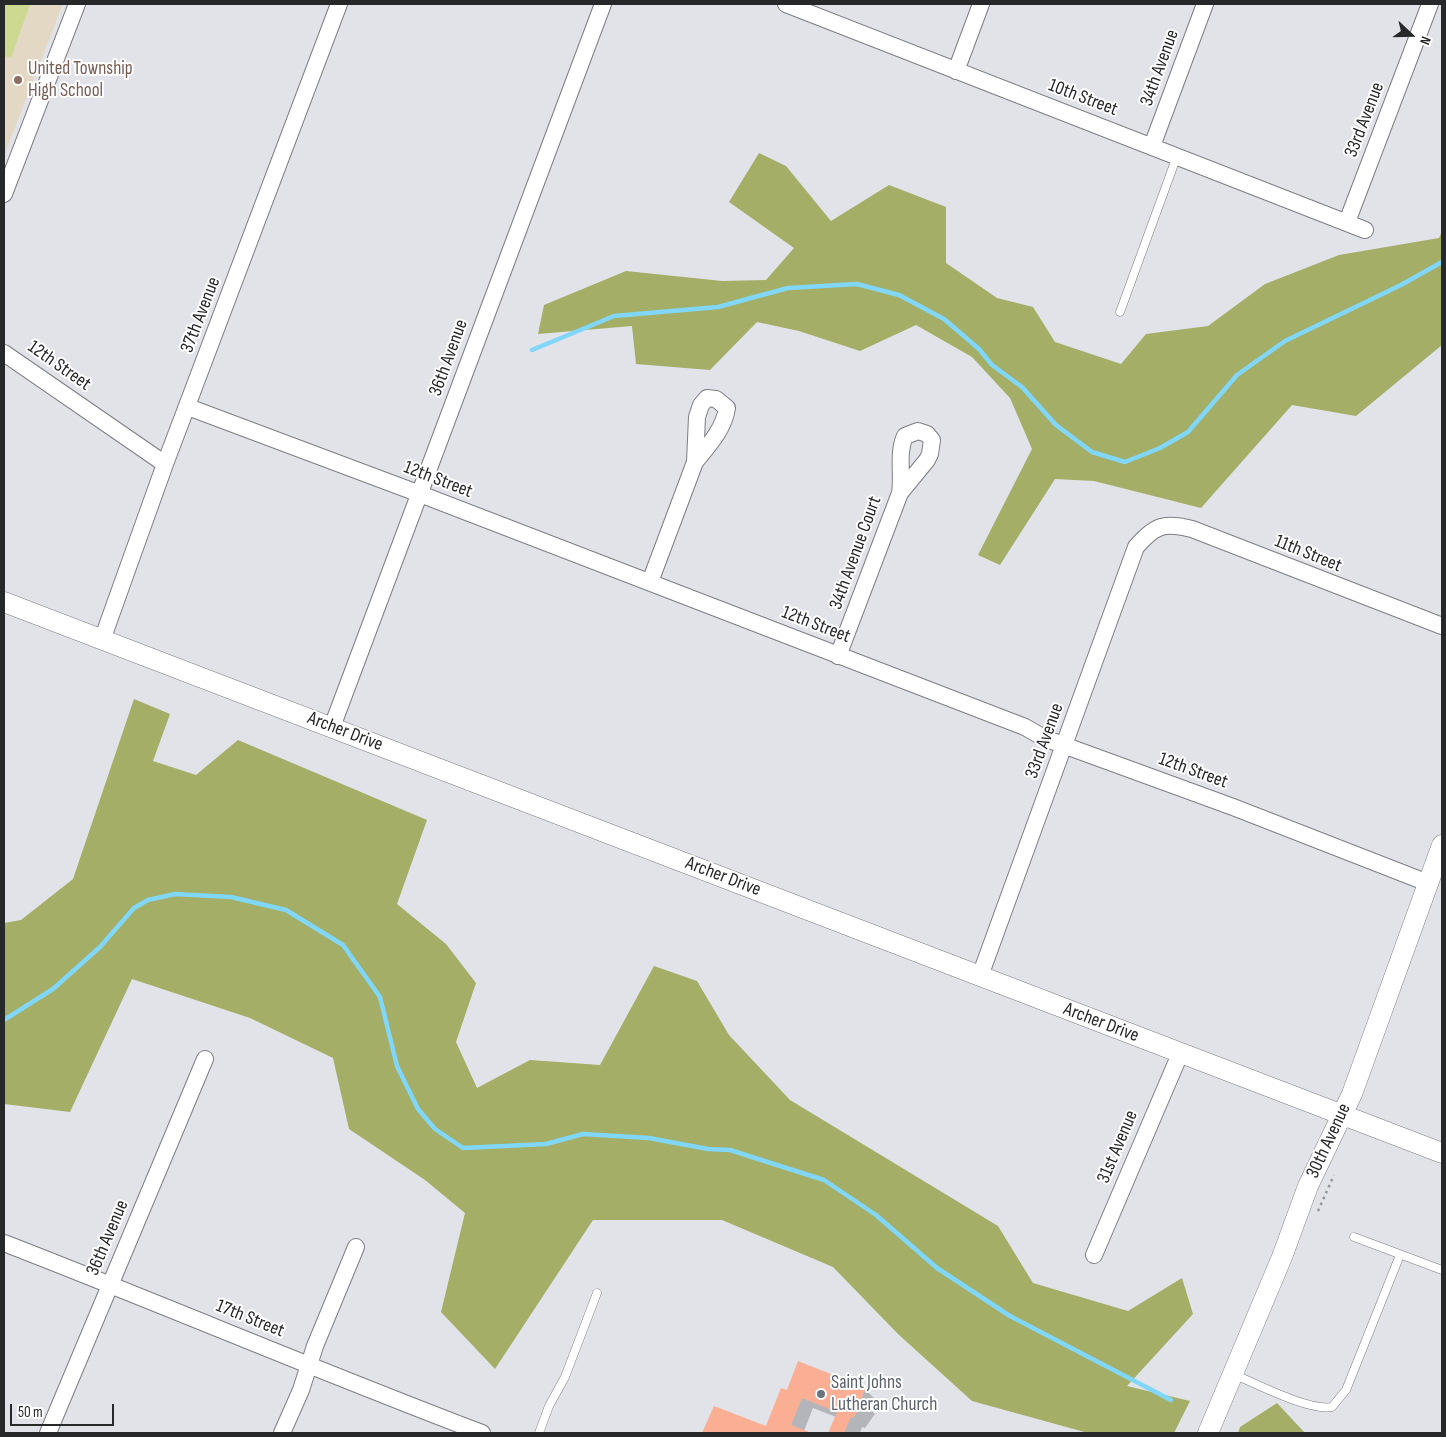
<!DOCTYPE html>
<html>
<head>
<meta charset="utf-8">
<style>
	body { margin:0 }
	#map { position:relative; width:1446px; height:1437px; overflow:hidden; background:#e1e3e9; font-family:"Sofia Sans Condensed",sans-serif }
	canvas { display:block }
	.frame { position:absolute; inset:0; border:5px solid #27282a; pointer-events:none }
	.north { position:absolute; left:1386px; top:10px; width:50px; height:50px; -webkit-text-stroke:4px #fff; paint-order:stroke; rotate:111deg; font-size:14px; font-weight:700; line-height:20px; text-align:center; color:#27282a }
	.north::after { content:''; display:block; margin:auto; width:18px; height:22px; background:#27282a; clip-path:polygon(50% 0,100% 100%,50% 72%,0 100%) }
	.scale { position:absolute; left:10px; top:1404px; width:104px; height:22px; box-sizing:border-box; border:2px solid #27282a; border-top:0; padding-left:6px; font-size:15px; line-height:18px; white-space:nowrap; color:#27282a; -webkit-text-stroke:4px #fff; paint-order:stroke }
</style>
</head>
<body>
<div id="map">
<canvas width="1446" height="1437"></canvas>
<div class="frame"></div>
<div class="north">N</div>
<div class="scale">50 m</div>
</div>
<script>
const c = document.querySelector('canvas').getContext('2d');
c.lineJoin = 'round';
function fill(path, color) { c.fillStyle = color; c.fill(path, 'evenodd'); }
function stroke(path, color, width, dash) { c.strokeStyle = color; c.lineWidth = width; c.lineCap = dash ? 'butt' : 'round'; c.setLineDash(dash || []); c.stroke(path); }
function label(font, color, halo, rows, align = 'center') {
  c.font = font + ' "Sofia Sans Condensed",sans-serif'; c.lineWidth = 4; c.setLineDash([]); c.textBaseline = 'middle'; c.strokeStyle = halo; c.fillStyle = color; for (const [text, x, y, turn = 0] of rows) {
    c.save(); c.translate(x, y); c.rotate((+turn || 0) * Math.PI / 180); c.textAlign = isNaN(turn) ? turn : align; if (halo) c.strokeText(text, 0, 0); c.fillText(text, 0, 0); c.restore();
  }
}
fill(new Path2D(`
	M4,4H63L4,156Z`), '#e3d8c4');
fill(new Path2D(`
	M4,4H30L11,58L4,56Z`), '#cdd890');
fill(new Path2D(`
	M759,153L786,166L831,221L889,185L946,207V263L997,298L1033,307L1055,342L1121,364L1146,334L1208,326L1265,284L1339,255L1439,238L1442,231V345L1356,416L1292,405L1201,508L1094,481L1055,479L1000,565L978,555L1032,449L1010,398L972,357L916,325L860,351L799,331L757,322L710,370L636,364L632,326L538,334L544,305L626,271L722,281L766,280L794,248L729,202Z
	M134,699L170,714L153,761L196,775L238,740L427,820L397,904L446,944L476,983L456,1042L477,1088L530,1060L600,1065L654,966L697,981L729,1035L790,1100L998,1226L1033,1283L1128,1311L1182,1278L1193,1314L1127,1386L1190,1401L1174,1433H1088L972,1401L898,1334L833,1267L722,1220H593L495,1369L441,1312L465,1213L425,1180L349,1129L333,1058L250,1018L132,979L70,1112L4,1104V923L21,920L73,879Z
	M1277,1403L1305,1433H1238L1240,1427Z`), '#a4ae66');
fill(new Path2D(`
	M865,1389L876,1400L872,1411L875,1414L865,1428L862,1427L860,1433H829L836,1417L813,1408L804,1431L809,1433H704L715,1407L766,1428L787,1392Z`), '#0003');
stroke(new Path2D(`
	M532,350L614,316L718,307L788,288L857,284L899,295L944,319L979,349L992,365L1022,387L1056,425L1092,452L1125,462L1160,448L1188,432L1237,375L1285,341L1401,285L1442,262
	M4,1020L53,989L100,947L134,908L148,900L175,894L231,897L286,910L343,945L380,997L397,1066L418,1109L435,1129L463,1148L546,1144L583,1134L649,1138L708,1149L730,1150L824,1180L876,1215L937,1268L1010,1316L1171,1400`), '#80d7f9', 4.5);
fill(new Path2D(`
	M798,1361L866,1388L861,1400L864,1402L863,1404L853,1418L851,1417L844,1433H828L837,1412L802,1398L791,1425L812,1433H702L714,1406L766,1426L781,1388L787,1390Z`), '#faaf94');
const service = new Path2D(`
	M1120,312L1177,156
	M1354,1237L1442,1270
	M1233,1374C1257,1384 1308,1411 1332,1407L1346,1390L1400,1255
	M539,1433L549,1406L565,1377L597,1293`);
const minor = new Path2D(`
	M786,4L1365,230
	M956,71L981,4
	M1152,146L1205,4
	M4,194L77,4
	M1347,222L1430,4
	M4,353L165,464
	M188,407L420,494L1025,727L1044,738L1233,807L1428,883
	M650,582L695,462L697,417L701,405L707,398L716,399L727,408C724,429 708,446 695,462
	M102,640L165,464L339,4
	M838,656L900,493C903,475 897,453 905,436L918,431L927,434L932,440L930,454L927,460L900,493
	M332,727L603,4
	M980,976L1136,547C1155,525 1164,522 1192,529L1442,626
	M4,1243C164,1305 321,1372 482,1433
	M1094,1255L1180,1054
	M48,1433L205,1059
	M282,1433L301,1390L315,1346L356,1247`);
const tertiary = new Path2D(`
	M4,602L1442,1153
	M1208,1433L1282,1257L1308,1186L1352,1094L1442,845`);
stroke(service, '#7d7e84', 9);
stroke(minor, '#7d7e84', 18);
stroke(tertiary, '#7d7e84', 21);
stroke(new Path2D(`
	M1318,1211L1334,1175`), '#939499', 2.5, [2.5, 4]);
stroke(service, '#fff', 8);
stroke(minor, '#fff', 16);
stroke(tertiary, '#fff', 20);
for (const [x, y, r, color] of [
	[18,80,5,"#8d6e63"],
	[821,1394,5,"#6b7280"]
]) { const dot = new Path2D(); dot.arc(x, y, r, 0, 2 * Math.PI); c.fillStyle = color; c.fill(dot); stroke(dot, '#fff', 2); }
label('19px', '#27282a', '#fff', [
	["34th Avenue",1160,68,-70],
	["10th Street",1083,98,21],
	["33rd Avenue",1365,120,-69],
	["37th Avenue",201,315,-69],
	["36th Avenue",449,358,-70],
	["12th Street",59,366,35],
	["12th Street",438,480,21],
	["34th Avenue Court",856,553,-70],
	["11th Street",1308,554,22],
	["12th Street",816,625,21],
	["Archer Drive",345,732,21],
	["33rd Avenue",1045,741,-70],
	["12th Street",1193,771,20],
	["Archer Drive",723,877,21],
	["Archer Drive",1101,1023,21],
	["30th Avenue",1329,1141,-65],
	["31st Avenue",1118,1147,-67],
	["36th Avenue",108,1238,-67],
	["17th Street",250,1319,22]
]);
label('19px', '#785e54', '#fff', [
	["United Township",28,69],
	["High School",28,91]
], 'left');
label('19px', '#5b616d', '#fff', [
	["Saint Johns",831,1383],
	["Lutheran Church",831,1405]
], 'left');
</script>
</body>
</html>
